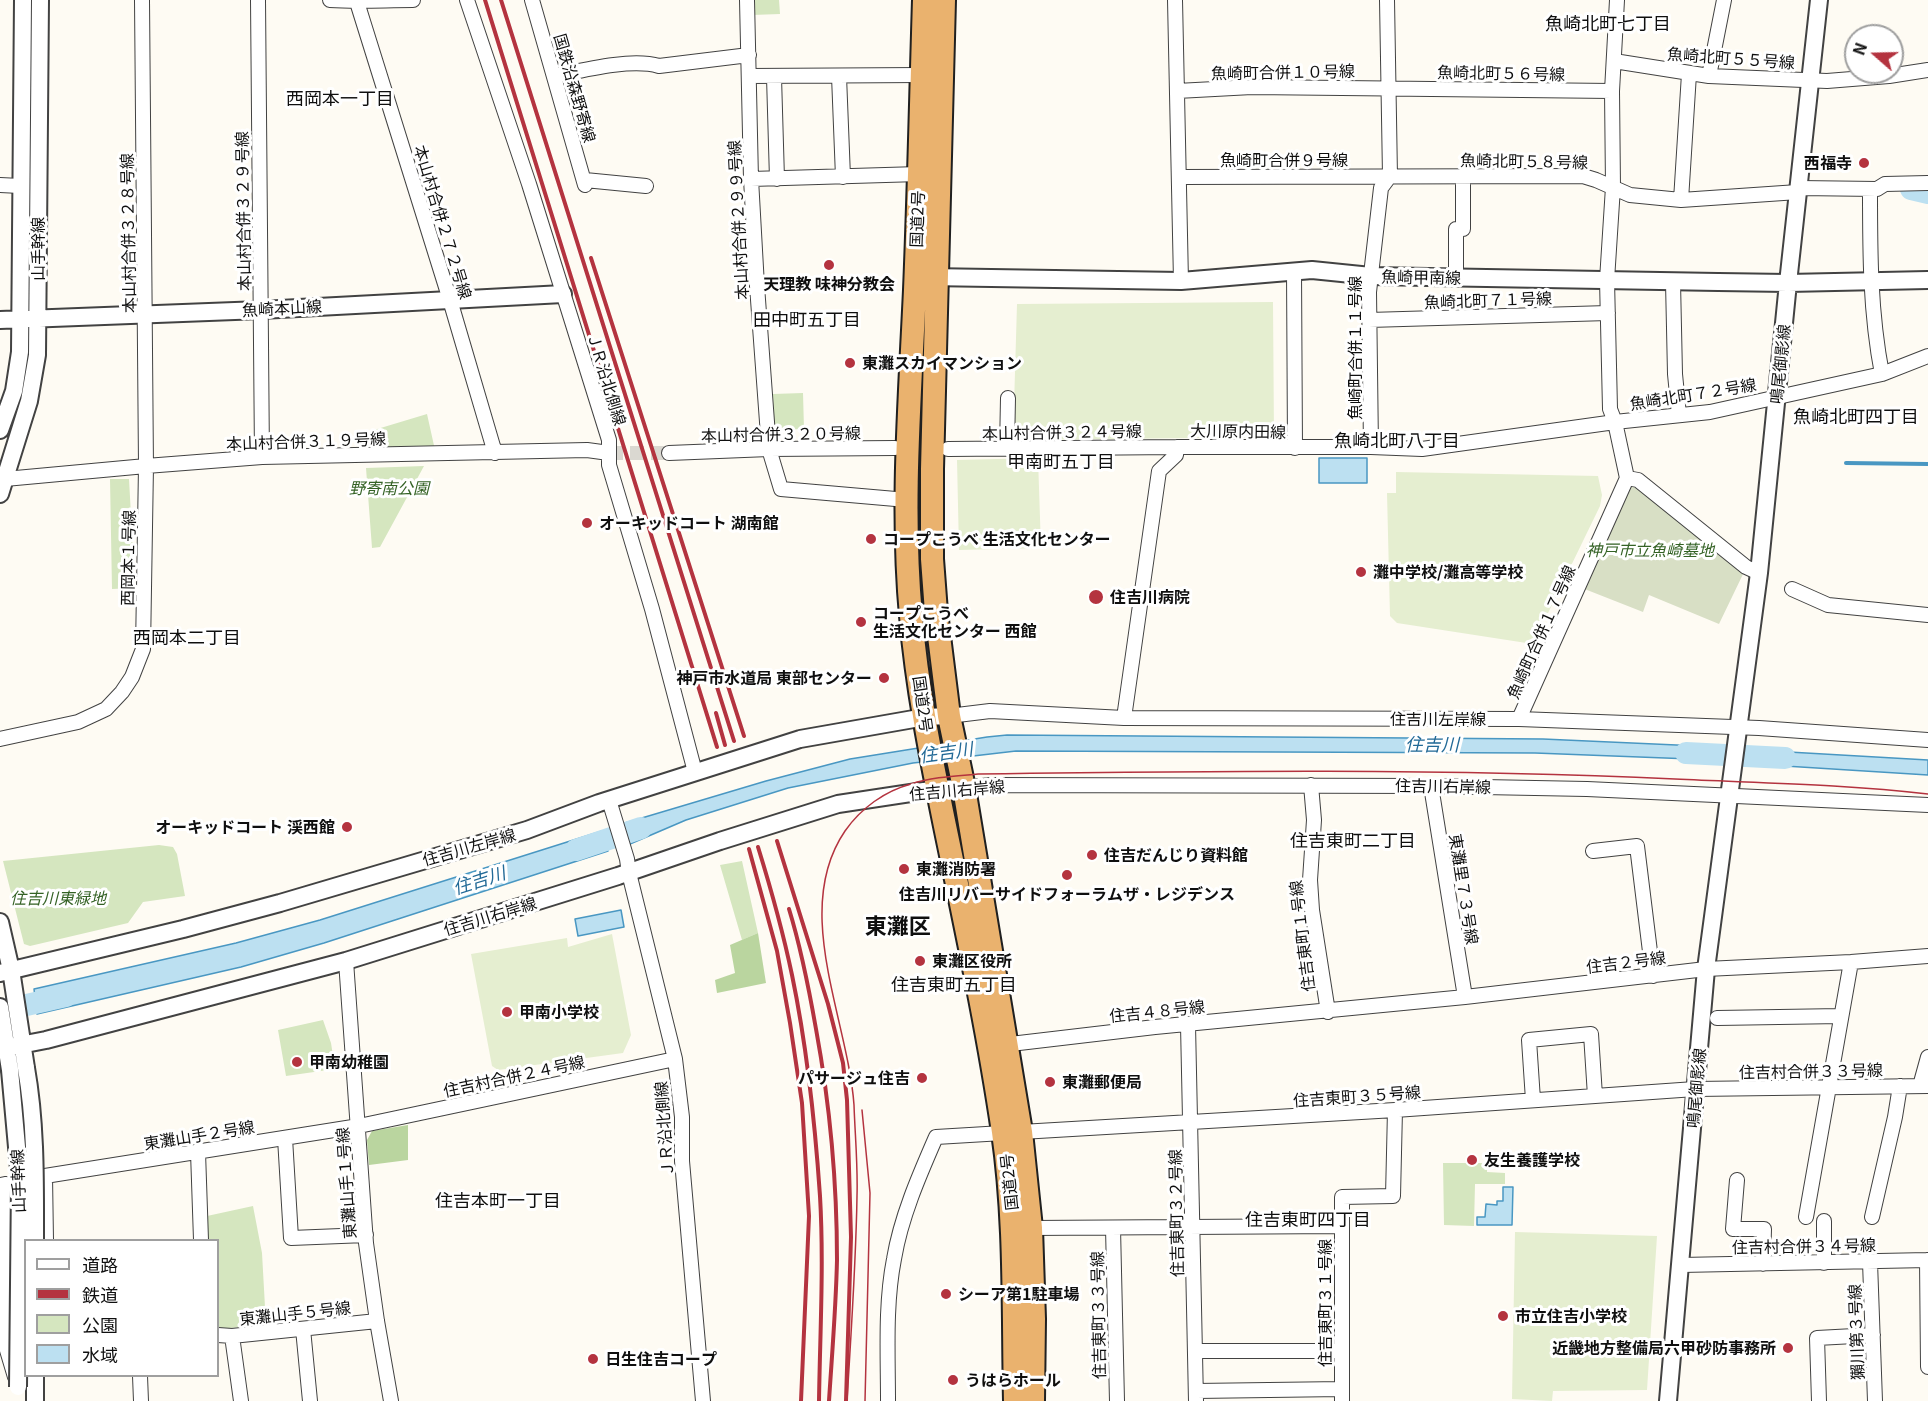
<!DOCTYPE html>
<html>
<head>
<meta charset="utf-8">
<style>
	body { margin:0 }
	#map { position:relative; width:1928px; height:1401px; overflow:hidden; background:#fefbf3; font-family:Georgia,"Noto Sans JP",serif }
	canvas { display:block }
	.legend { position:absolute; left:24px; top:1239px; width:195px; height:138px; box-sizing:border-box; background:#fff; border:2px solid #9f9f9f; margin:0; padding:8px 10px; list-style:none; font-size:18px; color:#0f0f0f }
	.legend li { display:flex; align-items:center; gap:12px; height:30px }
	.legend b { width:30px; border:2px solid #9f9f9f }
	.north { position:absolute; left:1844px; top:24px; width:60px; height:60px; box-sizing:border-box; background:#fff; border:2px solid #9f9f9f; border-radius:50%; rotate:290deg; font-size:16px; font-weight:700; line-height:24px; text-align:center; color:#0f0f0f }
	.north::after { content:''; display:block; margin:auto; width:21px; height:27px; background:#b4333f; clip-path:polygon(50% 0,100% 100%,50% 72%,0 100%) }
</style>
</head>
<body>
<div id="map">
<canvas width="1928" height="1401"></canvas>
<ul class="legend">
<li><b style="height:8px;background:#fff"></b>道路</li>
<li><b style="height:8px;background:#b4333f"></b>鉄道</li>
<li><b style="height:16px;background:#d5e6bf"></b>公園</li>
<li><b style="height:16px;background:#bce0f1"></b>水域</li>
</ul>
<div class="north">N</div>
</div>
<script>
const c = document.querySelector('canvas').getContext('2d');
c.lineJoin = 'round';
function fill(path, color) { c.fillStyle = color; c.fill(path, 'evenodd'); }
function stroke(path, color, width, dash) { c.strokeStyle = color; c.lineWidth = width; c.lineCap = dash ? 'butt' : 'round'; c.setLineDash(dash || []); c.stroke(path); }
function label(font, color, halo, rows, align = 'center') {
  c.font = font + ' Georgia,"Noto Sans JP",serif'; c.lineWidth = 6; c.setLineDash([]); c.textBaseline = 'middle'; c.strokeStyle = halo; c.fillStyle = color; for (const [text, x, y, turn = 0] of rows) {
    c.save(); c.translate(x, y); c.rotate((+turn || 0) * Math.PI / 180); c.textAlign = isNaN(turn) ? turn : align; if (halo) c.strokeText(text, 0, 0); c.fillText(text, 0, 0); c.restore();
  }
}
fill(new Path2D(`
	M751,0H779L780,14L752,15Z
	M803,393L804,429L774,430L773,394Z
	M427,414L435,450H366L364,433Z
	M424,466L380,547L372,548L366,468Z
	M110,479H129L135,588L112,589Z
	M159,845L173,847L177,854L185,896L143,902L128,923L30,946L24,944L3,861Z
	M742,861L758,933L742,940L720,865Z
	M323,1020L331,1043L335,1069L286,1076L278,1030Z
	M1443,1163H1487V1172L1505,1173V1184H1475L1474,1226L1444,1225Z
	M253,1206L262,1253L266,1325L218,1329V1240H207V1216Z`), '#d5e6bf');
fill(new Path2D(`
	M758,933L766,983L717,993L715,980L735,973L730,945Z
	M408,1125V1160L369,1165L367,1140L372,1131Z`), '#bad59f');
fill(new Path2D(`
	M1639,484L1745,570L1719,624L1649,595L1643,612L1582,588L1630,486Z`), '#d8dfc5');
fill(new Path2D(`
	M1273,302L1274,437L1013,440L1017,304Z
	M1038,458L1041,548L959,550L957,460Z
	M1396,472L1598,476L1602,495L1600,506L1533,644L1397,623L1390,616L1387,493H1396Z
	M612,934L631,1035L623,1053L498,1070L492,1066L471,954L567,938L568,947Z
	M1515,1232L1657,1236L1647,1390L1553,1391L1552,1401L1512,1399Z`), '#e5eed0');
const water = new Path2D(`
	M1319,458H1367V483H1319Z
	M1007,735L1543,739L1721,747L1717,751V760L1535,753L1016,751L913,763L788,788L686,820L630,844L625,823L766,781L850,759L987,737Z
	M1754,750L1928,760V775L1753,764L1756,756Z
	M602,831L608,851L324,943L241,967L37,1014L34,989L236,943L320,920Z
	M621,910L624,927L578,936L575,919Z
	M1503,1187H1513L1512,1225H1477V1217H1485L1486,1204L1497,1205V1201H1503Z`);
fill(water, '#bce0f1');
stroke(water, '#4997c2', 1.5);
stroke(new Path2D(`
	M1846,463L1928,464`), '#4997c2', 4);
stroke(new Path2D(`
	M1911,189L1928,193
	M1686,753L1785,758
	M576,850L641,828
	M0,1011L66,996`), '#bce0f1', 22);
stroke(new Path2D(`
	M609,453H669`), '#dad8d1', 14, [14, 7]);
const minor = new Path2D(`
	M258,0L262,457
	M330,0C358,2 385,0 413,0
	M467,0L529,184L609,440V465L652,609L695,772
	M532,0L585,185
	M747,0L751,179L757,286L769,449L781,489L907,500
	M1175,0L1181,281
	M357,2L450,300L495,453
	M1614,61L1709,76L1827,81L1889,76L1928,70
	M555,76C584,70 631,58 659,66L749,55
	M749,76L922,75
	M839,76L843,177
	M1709,76L1724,0
	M774,77L777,179
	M1177,91L1252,87L1612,91
	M1179,177L1583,176L1596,180L1630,195L1681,200L1798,192
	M751,179L919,174
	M585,180L646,186
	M0,185L20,186
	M1799,188L1877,189L1885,184L1928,183
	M1870,189C1870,252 1870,312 1882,374
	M1681,200L1689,74
	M1294,271L1295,448
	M1456,278V229H1463V176
	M1673,282L1675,374L1679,415
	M1369,320L1608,313
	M1371,447L1369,292L1381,188L1390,176L1387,0
	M948,449L1177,447H1371L1422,449L1615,422L1710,412L1882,374L1928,356
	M1007,449L1008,398
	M669,453L769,449L895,448
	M1627,478L1638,480L1746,567L1759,573
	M5,479L146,466L262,457L587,450L609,453
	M1792,589L1828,605L1928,615
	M949,716L990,711L1124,718L1519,719L1759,728L1928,740
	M1124,718L1159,471L1176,455L1177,447
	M1519,719L1627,478L1615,422L1610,409L1607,280L1613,187L1612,91L1617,0
	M0,739L78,722L106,709L122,692L132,677L143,649L146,466L142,0
	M1311,785L1314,820L1310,880L1312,910L1328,1012
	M1431,786L1465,997
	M964,788L991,785L1431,786L1587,789L1928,805
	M609,800L627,859L629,873L675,1059L682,1117V1161L703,1401
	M1593,851L1637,846L1653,976
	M346,961L366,1243L377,1321L391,1401
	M1717,1018L1841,1016
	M1188,1025L1196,1401
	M1002,1045L1155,1027L1465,997L1706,969L1851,962L1928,956
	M1920,1086L1928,1057
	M1533,1100L1529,1040L1591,1034L1595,1096
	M1021,1132L1395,1110L1695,1089L1928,1086
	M285,1138L291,1238L366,1235
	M198,1152L201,1240
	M1737,1180L1733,1229H1764L1763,1264
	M0,1185L6,1184V1347L15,1377
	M1806,1217L1851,962
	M1872,1217L1895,1117L1900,1086
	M1031,1228L1342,1226
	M1113,1228L1117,1401
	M46,1240L45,1176L359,1126L675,1059
	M1927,1260L1928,1367
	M1870,1262L1875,1401
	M1824,1263V1221
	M1681,1265L1928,1260
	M303,1329L310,1401
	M218,1335L232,1336L377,1321
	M232,1336L241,1401
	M1195,1351H1341
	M140,1376L141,1401
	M1196,1391L1342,1389
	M888,1401C888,1354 885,1305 894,1259C901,1217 919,1176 936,1137L1003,1133
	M1342,1401V1197L1393,1196L1395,1110
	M1819,1401L1817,1338L1873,1335`);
const tertiary = new Path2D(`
	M928,277L1181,281L1312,270L1371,276L1718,282L1788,283L1928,280
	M0,320L261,310L563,294
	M0,430L14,391L20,352L23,0
	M0,494L29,401L37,355L40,0
	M0,922L11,970L26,1068
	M0,973L183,929L280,903L527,830L599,803L800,739L925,717L949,716
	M0,1007L10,1070
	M0,1049L46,1040L346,961L618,876L720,841L838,804L937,789L964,788
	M35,1376V1401
	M1668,1401L1706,969L1759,573L1788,283L1819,0`);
const trunk = new Path2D(`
	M924,0C921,97 919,194 915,290C910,399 901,508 911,616C917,687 931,757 945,826C966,928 988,1030 1003,1132C1016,1221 1013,1311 1015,1401
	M944,0L932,469V559L936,612L949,716L964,788L1021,1132L1031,1228L1034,1319L1033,1401`);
stroke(minor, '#424242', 16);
stroke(tertiary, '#424242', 20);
stroke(trunk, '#202020', 26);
stroke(minor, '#fff', 14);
stroke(tertiary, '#fff', 16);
stroke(trunk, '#eab26e', 22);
stroke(new Path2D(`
	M862,1110L870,1193L865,1401
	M847,1401C851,1333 856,1264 857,1196C858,1166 855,1135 854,1105C848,1019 791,910 845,831C861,808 885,791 911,784C932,777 956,776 978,774C1211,771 1443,768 1675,779C1759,783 1844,784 1928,794`), '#b4333f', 1.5);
stroke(new Path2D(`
	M485,0L717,747
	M501,0L734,741
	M591,258L744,736
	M716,713L725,745
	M777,841L828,1004L843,1063L847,1100L851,1237L846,1401
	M758,847C771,889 783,932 792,975C807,1047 815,1123 820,1196C824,1264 820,1333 819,1401
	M749,849L777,951L790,1023L802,1103L809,1216L801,1401
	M789,909C801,948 809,989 816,1029C830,1105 837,1182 837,1260C836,1307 832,1354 829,1401`), '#b4333f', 4);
const tertiaryBridge = new Path2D(`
	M26,1068C36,1124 35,1183 35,1240
	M10,1070L20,1180L18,1387`);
stroke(tertiaryBridge, '#424242', 20, []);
stroke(tertiaryBridge, '#fff', 16);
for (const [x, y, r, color] of [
	[1864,163,6,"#b4333f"],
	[829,265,6,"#b4333f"],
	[850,363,6,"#b4333f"],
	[587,523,6,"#b4333f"],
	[871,539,6,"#b4333f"],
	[1361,572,6,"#b4333f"],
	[1096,597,8,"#b4333f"],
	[861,622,6,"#b4333f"],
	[884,678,6,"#b4333f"],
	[347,827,6,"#b4333f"],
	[1092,855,6,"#b4333f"],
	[904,869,6,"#b4333f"],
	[1067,875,6,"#b4333f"],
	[920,961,6,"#b4333f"],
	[507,1012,6,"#b4333f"],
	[297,1062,6,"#b4333f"],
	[922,1078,6,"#b4333f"],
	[1050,1082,6,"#b4333f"],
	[1472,1160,6,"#b4333f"],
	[946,1294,6,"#b4333f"],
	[1503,1316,6,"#b4333f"],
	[1788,1348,6,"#b4333f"],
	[593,1359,6,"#b4333f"],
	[953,1380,6,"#b4333f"]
]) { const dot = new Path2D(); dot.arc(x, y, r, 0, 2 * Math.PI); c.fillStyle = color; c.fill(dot); stroke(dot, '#fff', 2); }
label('16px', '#0f0f0f', '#fff', [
	["魚崎北町５５号線",1731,58,4],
	["魚崎町合併１０号線",1283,72,-1],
	["魚崎北町５６号線",1501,73,1],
	["国鉄沿森野寄線",575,88,74],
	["魚崎町合併９号線",1284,160],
	["魚崎北町５８号線",1524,161,1],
	["本山村合併３２９号線",243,211,-91],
	["国道2号",917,219,-88],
	["本山村合併２９９号線",738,220,-93],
	["本山村合併２７２号線",443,222,73],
	["本山村合併３２８号線",128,233,-91],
	["山手幹線",38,249,-90],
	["魚崎甲南線",1421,277,1],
	["魚崎北町７１号線",1488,300,-2],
	["魚崎本山線",282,308,-3],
	["魚崎町合併１１号線",1355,348,-90],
	["鳴尾御影線",1780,364,-84],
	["ＪＲ沿北側線",607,379,73],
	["魚崎北町７２号線",1693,394,-9],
	["大川原内田線",1238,431,1],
	["本山村合併３２４号線",1062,432,-1],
	["本山村合併３２０号線",781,434,-1],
	["本山村合併３１９号線",306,441,-2],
	["西岡本１号線",128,558,-89],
	["魚崎町合併１７号線",1541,632,-66],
	["国道2号",923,704,82],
	["住吉川左岸線",1438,719],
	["住吉川右岸線",1443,786,1],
	["住吉川右岸線",957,790,-5],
	["住吉川左岸線",469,847,-16],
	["東灘里７３号線",1464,889,81],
	["住吉川右岸線",490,916,-17],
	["住吉東町１号線",1302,936,-97],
	["住吉２号線",1626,962,-7],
	["住吉４８号線",1157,1011,-6],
	["住吉村合併３３号線",1811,1071,-1],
	["住吉村合併２４号線",514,1076,-12],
	["鳴尾御影線",1696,1088,-85],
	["住吉東町３５号線",1357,1096,-4],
	["ＪＲ沿北側線",664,1129,-94],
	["東灘山手２号線",199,1135,-9],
	["山手幹線",18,1181,-92],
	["国道2号",1009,1182,-96],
	["東灘山手１号線",346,1183,-94],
	["住吉東町３２号線",1176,1213,-91],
	["住吉村合併３４号線",1804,1246,-1],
	["住吉東町３１号線",1325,1303,-90],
	["東灘山手５号線",295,1313,-6],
	["住吉東町３３号線",1098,1315,-91],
	["獺川第３号線",1856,1332,-92]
]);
label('bold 16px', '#0f0f0f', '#fff', [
	["西福寺",1852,163,"right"],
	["天理教 味神分教会",829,284,"center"],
	["東灘スカイマンション",862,363],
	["オーキッドコート 湖南館",599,523],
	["コープこうべ 生活文化センター",883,539],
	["灘中学校/灘高等学校",1373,572],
	["住吉川病院",1110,597],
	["コープこうべ",873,613],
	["生活文化センター 西館",873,631],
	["神戸市水道局 東部センター",872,678,"right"],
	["オーキッドコート 渓西館",335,827,"right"],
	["住吉だんじり資料館",1104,855],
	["東灘消防署",916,869],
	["住吉川リバーサイドフォーラムザ・レジデンス",1067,894,"center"],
	["東灘区役所",932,961],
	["甲南小学校",519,1012],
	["甲南幼稚園",309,1062],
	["パサージュ住吉",910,1078,"right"],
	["東灘郵便局",1062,1082],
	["友生養護学校",1484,1160],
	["シーア第1駐車場",958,1294],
	["市立住吉小学校",1515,1316],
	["近畿地方整備局六甲砂防事務所",1776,1348,"right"],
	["日生住吉コープ",605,1359],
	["うはらホール",965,1380]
], 'left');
label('italic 16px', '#346225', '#fff', [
	["野寄南公園",389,488],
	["神戸市立魚崎墓地",1650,550],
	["住吉川東緑地",58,898]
]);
label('18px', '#0f0f0f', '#fff', [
	["魚崎北町七丁目",1608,23],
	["西岡本一丁目",340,98],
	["田中町五丁目",807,319],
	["魚崎北町四丁目",1856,416],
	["魚崎北町八丁目",1397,440],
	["甲南町五丁目",1061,461],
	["西岡本二丁目",187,637],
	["住吉東町二丁目",1353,840],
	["住吉東町五丁目",954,984],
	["住吉本町一丁目",498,1200],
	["住吉東町四丁目",1308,1219]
]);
label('italic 18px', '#236a97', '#fff', [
	["住吉川",1432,744],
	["住吉川",946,752,-8],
	["住吉川",479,880,-18]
]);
label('bold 22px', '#0f0f0f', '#fff', [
	["東灘区",898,926]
]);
</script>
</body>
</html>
